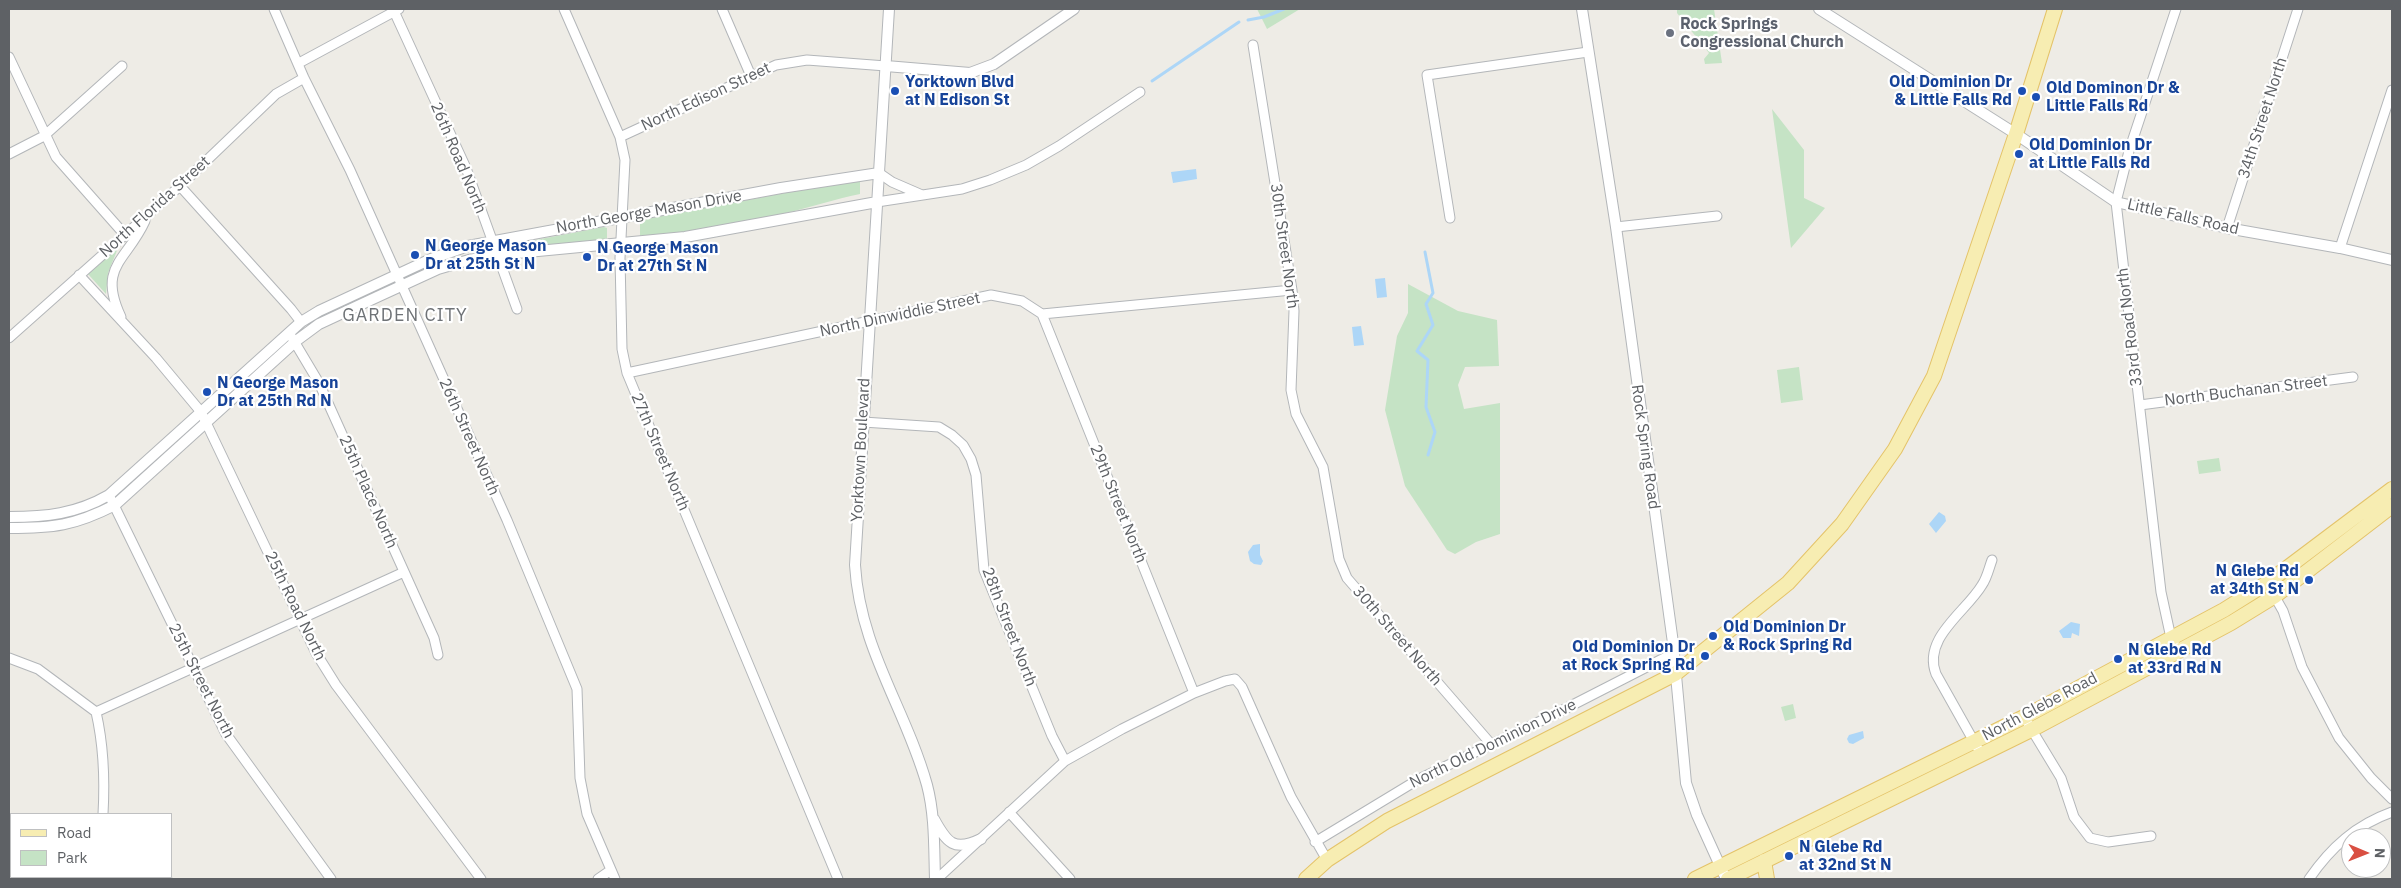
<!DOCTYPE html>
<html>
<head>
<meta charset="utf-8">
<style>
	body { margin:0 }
	#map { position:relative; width:2401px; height:888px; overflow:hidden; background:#eeece6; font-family:"IBM Plex Sans",sans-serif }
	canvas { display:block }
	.frame { position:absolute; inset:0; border:10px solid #5e6165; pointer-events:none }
	.legend { position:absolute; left:10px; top:813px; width:162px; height:65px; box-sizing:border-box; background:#fff; border:1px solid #bfc0c1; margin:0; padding:6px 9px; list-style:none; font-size:15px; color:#5e6165 }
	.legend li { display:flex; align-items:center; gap:10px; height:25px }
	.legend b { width:25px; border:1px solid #bfc0c1 }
	.north { position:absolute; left:2341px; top:828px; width:50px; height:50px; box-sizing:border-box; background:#fff; border:1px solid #bfc0c1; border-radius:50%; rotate:91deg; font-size:14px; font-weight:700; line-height:20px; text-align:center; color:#5e6165 }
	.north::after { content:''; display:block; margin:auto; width:18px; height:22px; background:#d94f42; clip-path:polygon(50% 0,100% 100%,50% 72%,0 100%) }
</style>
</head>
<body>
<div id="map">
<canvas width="2401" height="888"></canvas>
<div class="frame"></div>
<ul class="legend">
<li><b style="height:6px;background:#f7edb2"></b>Road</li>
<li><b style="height:14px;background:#c5e3c5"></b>Park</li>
</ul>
<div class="north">N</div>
</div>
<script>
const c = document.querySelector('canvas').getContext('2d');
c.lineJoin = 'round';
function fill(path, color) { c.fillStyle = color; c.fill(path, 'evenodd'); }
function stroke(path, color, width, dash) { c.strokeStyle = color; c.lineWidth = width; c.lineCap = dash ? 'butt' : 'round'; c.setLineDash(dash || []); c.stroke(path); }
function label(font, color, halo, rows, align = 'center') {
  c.font = font + ' "IBM Plex Sans",sans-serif'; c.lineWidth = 4.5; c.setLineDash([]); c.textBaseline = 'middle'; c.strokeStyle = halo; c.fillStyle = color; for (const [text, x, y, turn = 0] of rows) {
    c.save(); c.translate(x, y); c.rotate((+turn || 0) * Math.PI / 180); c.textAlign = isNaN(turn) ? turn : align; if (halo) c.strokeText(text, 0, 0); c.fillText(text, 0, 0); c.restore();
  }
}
fill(new Path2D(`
	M1257,9H1300L1267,29Z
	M1677,9H1714L1722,63L1705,64L1704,59L1709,53L1677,13Z
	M1772,109L1804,150V198L1825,208L1791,248Z
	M860,179V194C835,199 811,207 786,213C739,225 688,233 640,236V220Z
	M604,227L607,228V240L517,249L515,247L514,244Z
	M118,248L108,273L106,294L88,274Z
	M1408,284L1458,311L1497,320L1499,366L1465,367L1458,385L1464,409L1500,403V534L1476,542L1455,554L1447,550L1405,486L1385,410L1397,336L1408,313Z
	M1799,367L1803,400L1781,403L1777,370Z
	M2219,458L2221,471L2199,474L2197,461Z
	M1793,704L1796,718L1785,721L1781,707Z`), '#c5e3c5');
fill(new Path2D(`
	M1196,169L1197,179L1173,183L1171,172Z
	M1385,278L1387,297L1377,298L1375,279Z
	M1361,326L1364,345L1354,346L1352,327Z
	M1939,512L1945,516L1946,521L1936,533L1929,524Z
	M1260,544V555L1263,561L1261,565L1254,564L1250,561L1248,552L1253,545Z
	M2071,622L2080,624L2079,636L2072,633L2071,638H2063L2059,631Z
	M1863,731L1864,738L1853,744L1849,743L1847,739L1849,735Z`), '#add6f7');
stroke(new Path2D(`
	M1248,20L1264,17L1284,9
	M1152,81L1239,22
	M1425,252L1433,293L1426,304L1433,325L1417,351L1428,360L1426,407L1435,432L1428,455`), '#add6f7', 3);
const minor = new Path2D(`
	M274,9L304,78L350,170L507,520L577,689L580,778L587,814L615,879
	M393,9L466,168L517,309
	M564,9L620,137L625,160L620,258L622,349L627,373L838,879
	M722,9L751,76
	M2176,9L2129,151L2116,202L2161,592L2171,638L2178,651
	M1253,45L1292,290L1294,311L1291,390L1296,414L1323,467L1339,559L1347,578L1491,744
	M9,57L56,157L125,235
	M299,63L399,9
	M620,137L776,65L807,60L886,66
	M9,154L44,136L122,66
	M879,173L892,182L922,195
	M180,186L291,309L301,322
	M877,202L962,189L990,180L1026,165L1059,146L1140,92
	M1450,218L1427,75L1588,52
	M1616,227L1717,216
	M2227,228L2298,9
	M2340,248L2392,90
	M79,275L156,358L201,412L316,653L336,685L481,879
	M1042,314L1194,693
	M121,317C97,266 127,261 145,221
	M291,336L319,383L434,638L438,655
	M9,338L180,186L276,94L304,78
	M627,373L991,295L1022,301L1042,314L1292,290
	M2140,405L2353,377
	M863,422L939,427L952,435L963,445L971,459L976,475L984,570L1052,736L1065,761
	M109,495L226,734L331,879
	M2267,583L2283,611L2302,667L2339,738L2371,778L2392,799
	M9,658L38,669L96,712C104,747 105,779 103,814
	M96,712L404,572
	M2024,717L2061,778L2074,817L2090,838L2108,842L2151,836
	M1981,754L1936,674C1922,638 1966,612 1982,585C1987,578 1989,568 1992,560
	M1009,812L1070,879
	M1315,842L1419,779L1551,716L1674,653
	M165,877L167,879
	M48,879L52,877
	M598,879L611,870
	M937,879L1065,761L1122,729L1194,693L1225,681L1235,679L1242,687L1291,797L1327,860
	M2309,879C2331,847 2356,825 2392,812`);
const tertiary = new Path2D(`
	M889,9L855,565C860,649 905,707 927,785C935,815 934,848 935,879
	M1582,9L1616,227L1673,643L1686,783L1697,815L1726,879
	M1819,9L2016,134L2116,202L2227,228L2340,248L2392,260
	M886,66L970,73L994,64L1074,9
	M9,517C46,517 76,514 109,495L301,322L319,311L431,259L468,246L781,188L879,173
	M9,528C53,528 74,526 115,505L296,341L319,324L377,297L438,269L469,260L496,255L685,237L877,202
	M934,819C947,843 954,852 981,839`);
const primary = new Path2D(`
	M1764,861L1767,879
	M1306,879L1327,860L1387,821L1675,674L1788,583L1842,524L1895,449L1934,376L2016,134L2055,9
	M1695,879L2024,717L2224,610L2267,583L2392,489
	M1728,879L2031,730L2231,623L2275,596L2392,506`);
stroke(minor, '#b3b6b9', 11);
stroke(tertiary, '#b3b6b9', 12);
stroke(primary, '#e4c369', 16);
stroke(minor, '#fff', 9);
stroke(tertiary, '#fff', 10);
stroke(primary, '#f7edb2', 14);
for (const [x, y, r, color] of [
	[1670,33,5,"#6b7280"],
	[895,91,5,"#1a4fb4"],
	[2022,91,5,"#1a4fb4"],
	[2036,97,5,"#1a4fb4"],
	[2019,154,5,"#1a4fb4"],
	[415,255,5,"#1a4fb4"],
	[587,257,5,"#1a4fb4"],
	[207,392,5,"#1a4fb4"],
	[2309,580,5,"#1a4fb4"],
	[1713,636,5,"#1a4fb4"],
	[1705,656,5,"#1a4fb4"],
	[2118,659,5,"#1a4fb4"],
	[1789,856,5,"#1a4fb4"]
]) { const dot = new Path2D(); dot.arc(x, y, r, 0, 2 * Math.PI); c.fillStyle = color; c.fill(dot); stroke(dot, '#fff', 2); }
label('bold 16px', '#5b616d', '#fff', [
	["Rock Springs",1680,24],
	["Congressional Church",1680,42]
], 'left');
label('bold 16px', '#164399', '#fff', [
	["Yorktown Blvd",905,82],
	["at N Edison St",905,100],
	["Old Dominion Dr",2012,82,"right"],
	["& Little Falls Rd",2012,100,"right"],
	["Old Dominon Dr &",2046,88],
	["Little Falls Rd",2046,106],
	["Old Dominion Dr",2029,145],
	["at Little Falls Rd",2029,163],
	["N George Mason",425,246],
	["Dr at 25th St N",425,264],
	["N George Mason",597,248],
	["Dr at 27th St N",597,266],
	["N George Mason",217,383],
	["Dr at 25th Rd N",217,401],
	["N Glebe Rd",2299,571,"right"],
	["at 34th St N",2299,589,"right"],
	["Old Dominion Dr",1723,627],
	["& Rock Spring Rd",1723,645],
	["Old Dominion Dr",1695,647,"right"],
	["at Rock Spring Rd",1695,665,"right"],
	["N Glebe Rd",2128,650],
	["at 33rd Rd N",2128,668],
	["N Glebe Rd",1799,847],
	["at 32nd St N",1799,865]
], 'left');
label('16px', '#5e6165', '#fff', [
	["North Edison Street",706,97,-25],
	["34th Street North",2263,118,-72],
	["26th Road North",458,158,67],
	["North Florida Street",155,207,-42],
	["North George Mason Drive",649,212,-10],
	["Little Falls Road",2183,217,13],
	["30th Street North",1284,246,82],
	["North Dinwiddie Street",900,315,-12],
	["33rd Road North",2130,327,-97],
	["North Buchanan Street",2246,391,-7],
	["26th Street North",469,437,66],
	["Rock Spring Road",1645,447,82],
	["Yorktown Boulevard",861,450,-87],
	["27th Street North",660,452,67],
	["25th Place North",368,492,66],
	["29th Street North",1118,504,68],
	["25th Road North",295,606,64],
	["28th Street North",1009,627,69],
	["30th Street North",1397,636,49],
	["25th Street North",201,681,63],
	["North Glebe Road",2040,707,-28],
	["North Old Dominion Drive",1493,744,-26]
]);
c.letterSpacing = '1px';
label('18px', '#6f7377', '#fff', [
	["GARDEN CITY",405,316]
]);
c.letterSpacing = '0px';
</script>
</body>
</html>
